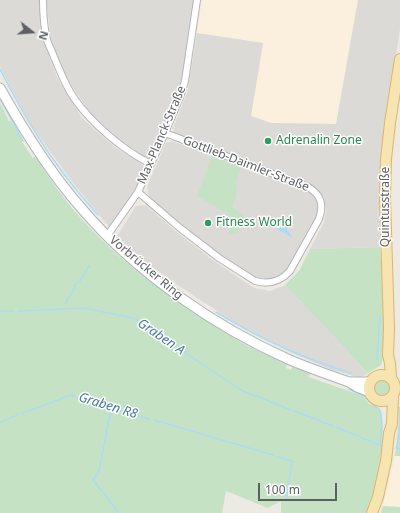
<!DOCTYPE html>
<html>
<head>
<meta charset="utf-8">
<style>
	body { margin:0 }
	#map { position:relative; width:400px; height:513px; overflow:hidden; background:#edeae4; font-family:"Noto Sans",sans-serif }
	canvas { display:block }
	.north { position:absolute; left:12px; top:12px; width:40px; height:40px; -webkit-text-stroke:3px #fff; paint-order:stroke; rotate:107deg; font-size:11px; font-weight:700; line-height:16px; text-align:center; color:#5c6063 }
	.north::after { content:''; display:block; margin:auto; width:14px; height:18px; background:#5c6063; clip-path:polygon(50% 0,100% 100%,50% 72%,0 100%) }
	.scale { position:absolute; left:258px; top:483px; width:79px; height:18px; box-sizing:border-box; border:2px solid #5c6063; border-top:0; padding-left:5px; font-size:12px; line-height:14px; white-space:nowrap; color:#5c6063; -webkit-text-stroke:3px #fff; paint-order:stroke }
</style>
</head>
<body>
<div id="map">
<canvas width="400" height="513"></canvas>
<div class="north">N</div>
<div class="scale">100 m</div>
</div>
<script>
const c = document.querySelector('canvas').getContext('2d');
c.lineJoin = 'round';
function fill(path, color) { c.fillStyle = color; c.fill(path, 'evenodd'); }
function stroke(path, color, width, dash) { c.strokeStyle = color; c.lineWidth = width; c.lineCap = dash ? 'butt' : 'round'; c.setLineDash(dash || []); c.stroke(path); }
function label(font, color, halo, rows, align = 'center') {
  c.font = font + ' "Noto Sans",sans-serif'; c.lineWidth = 3; c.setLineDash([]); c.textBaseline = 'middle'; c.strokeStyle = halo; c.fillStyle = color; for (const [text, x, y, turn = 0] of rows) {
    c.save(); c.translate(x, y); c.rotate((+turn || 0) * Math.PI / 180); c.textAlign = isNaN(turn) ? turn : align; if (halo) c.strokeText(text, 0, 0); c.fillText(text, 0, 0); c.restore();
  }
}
fill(new Path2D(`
	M202,0H358L336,124L271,123L251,116L263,43L197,33Z
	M395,456H400V507L383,506Z`), '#faf0dd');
fill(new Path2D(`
	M0,0H39L43,40L58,79L82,118L116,148L143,165L144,174L114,225L109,227L71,180L31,125L4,75L0,66Z
	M46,0H195L182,82L178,94L152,156L145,158L121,141L90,113L65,76L51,39Z
	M358,0H400V29L385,126L382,175L380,247L310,249L324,222L326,211L324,197L315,188L303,181L175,134L173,128L188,90L197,33L263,43L251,116L271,123L336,124Z
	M172,141L310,192L317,201L318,211L316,221L293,265L280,279L267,282L255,280L218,256L154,203L149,196L147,189L148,184L166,143Z
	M146,205L174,230L214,261L254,288L270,291L285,285L368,373L360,378L330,369L290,352L234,322L185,290L145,262L117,236L136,206Z`), '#dcdad7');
fill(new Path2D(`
	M0,103L9,121H11L23,141L22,142L33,158L36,156C48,176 63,198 78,215C113,255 155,287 199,316C217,327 235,340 254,349C265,354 276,359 287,364L286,368L291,370L293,366L310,373L309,377L363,396L369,404L376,407L380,411L382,416L383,441L377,478L372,498L366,513H281V501L268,508L226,491L222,513H0Z
	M212,156L241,167L236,182L237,191L233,208L247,218L238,233L228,234L232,218L223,211L197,196Z
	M380,247L385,329V351L381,365L368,373L285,285L299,271L310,249Z
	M372 388a10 10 0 1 1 20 0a10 10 0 1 1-20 0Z
	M398,407H400V456H395L399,420Z
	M383,506L400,507V513H381Z`), '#c6e2c4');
fill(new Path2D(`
	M284,225L293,238L277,229Z`), '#acdcf5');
stroke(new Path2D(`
	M0,69C16,100 33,131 53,159C67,179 82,197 98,215
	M0,99L23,141
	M66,304L67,300L69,297L74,289L75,285L80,281L89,266
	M0,311H14
	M18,311L84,308L133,318L241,390L291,410
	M216,312C259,338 304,359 351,373
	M377,360L380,316
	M349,389L364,396L371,403L379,409L381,413L382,425L380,445
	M111,408L100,467L98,473L93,480L119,513
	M294,411L333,426
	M21,414L71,395L149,419
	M154,420L273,455
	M0,422L18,415
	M336,427L382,446
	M396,448L400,449
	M397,448L400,423V412
	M277,457L292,461L286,501`), '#acdcf5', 1.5);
const minor = new Path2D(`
	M43,0C43,13 44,27 47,40C49,46 52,51 54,57C60,71 65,85 74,98C91,123 124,151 151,164
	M138,192L180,228L219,258L255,281C269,285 280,282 290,271L319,219C324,204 321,195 308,187L165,133
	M107,236L138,192L165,133L180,97L185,81L197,0`);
const secondary = new Path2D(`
	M0,88C24,131 50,173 83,210C136,272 215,327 290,360C309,368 329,375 349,382L357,387L370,392
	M350,382H371`);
const primary = new Path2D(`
	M369 388a13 13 0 1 1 26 0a13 13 0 1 1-26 0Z
	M391,378L390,363L388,355L389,328L385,198L386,159L390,123L400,59
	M372,513L378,497L386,461L389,433L392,424L393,396`);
stroke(minor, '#b2b5b8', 8);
stroke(secondary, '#b1b4b8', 11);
stroke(primary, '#e1b469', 12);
stroke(minor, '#fff', 6);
stroke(secondary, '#fff', 9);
stroke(primary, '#f6e4b1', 10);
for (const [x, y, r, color] of [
	[268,141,4,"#2e9e5b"],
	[208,223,4,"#2e9e5b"]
]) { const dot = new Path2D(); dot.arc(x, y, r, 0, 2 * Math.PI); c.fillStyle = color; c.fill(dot); stroke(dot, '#fff', 1.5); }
label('12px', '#5c6063', '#fff', [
	["Max-Planck-Straße",162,135,-67],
	["Gottlieb-Daimler-Straße",246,164,21],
	["Quintusstraße",386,207,-90],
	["Vorbrücker Ring",146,268,40]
]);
label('12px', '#27864d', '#fff', [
	["Adrenalin Zone",276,141],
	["Fitness World",216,223]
], 'left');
label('italic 13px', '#487a9d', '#fff', [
	["Graben A",161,337,34],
	["Graben R8",108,406,17]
]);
</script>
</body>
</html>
